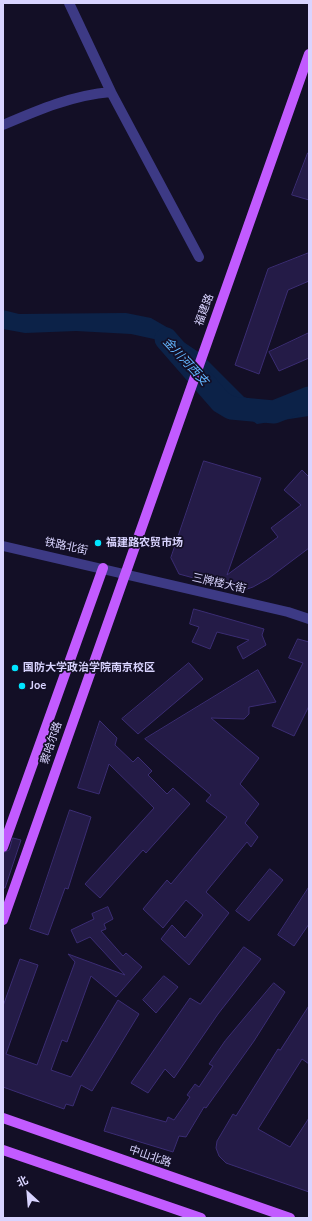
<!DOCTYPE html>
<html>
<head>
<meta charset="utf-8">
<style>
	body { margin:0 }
	#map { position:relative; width:312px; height:1221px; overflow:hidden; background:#130f26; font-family:"Nunito Sans","Noto Sans SC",sans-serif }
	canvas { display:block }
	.frame { position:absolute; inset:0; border:4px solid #d9d4ff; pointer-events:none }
	.north { position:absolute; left:8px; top:1173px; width:40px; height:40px; -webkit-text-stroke:3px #130f26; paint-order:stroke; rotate:334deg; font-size:11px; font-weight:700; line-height:16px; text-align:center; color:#d9d4ff }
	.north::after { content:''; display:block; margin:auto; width:14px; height:18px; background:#d9d4ff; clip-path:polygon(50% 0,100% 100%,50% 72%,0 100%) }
</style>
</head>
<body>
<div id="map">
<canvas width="312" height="1221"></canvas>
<div class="frame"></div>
<div class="north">北</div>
</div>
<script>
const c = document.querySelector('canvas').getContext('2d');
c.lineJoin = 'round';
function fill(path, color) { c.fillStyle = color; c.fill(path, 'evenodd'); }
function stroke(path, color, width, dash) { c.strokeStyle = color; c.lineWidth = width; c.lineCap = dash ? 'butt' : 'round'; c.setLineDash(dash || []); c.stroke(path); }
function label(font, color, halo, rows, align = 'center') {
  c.font = font + ' "Nunito Sans","Noto Sans SC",sans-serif'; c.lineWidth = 3.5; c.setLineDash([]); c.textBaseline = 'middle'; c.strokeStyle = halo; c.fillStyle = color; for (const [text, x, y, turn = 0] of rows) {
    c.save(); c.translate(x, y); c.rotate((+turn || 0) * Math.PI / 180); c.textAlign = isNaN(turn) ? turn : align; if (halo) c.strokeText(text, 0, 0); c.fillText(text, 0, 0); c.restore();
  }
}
fill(new Path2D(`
	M3,310L19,314L126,313L151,318L170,329L182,341L200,353L244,397L262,403L290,400L309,393V416L257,424L220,398L195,368L173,353L163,341L131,334L76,331L25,333L3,329Z`), '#0c2248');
stroke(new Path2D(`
	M166,339L221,402L231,408L274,412L309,398`), '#0c2248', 23);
const building = new Path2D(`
	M308,153H309V200L292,195Z
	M309,253V281L288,290L259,374L235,365L268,269Z
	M309,333V358L279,371L269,352Z
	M204,461L261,478L227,575L278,537L271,528L301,505L284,490L302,470L309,477V548L269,578L253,587L241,591L179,574L171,558Z
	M194,609L264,629L262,635L266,645L243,659L237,647L249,640L217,632L210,649L192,642L199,627L190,624Z
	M298,639L309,642V706L294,736L272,726L303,663L289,658Z
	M189,663L203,679L138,734L122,719Z
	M258,670L276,702L249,707V714L244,719L211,718L259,758L240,784L259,804L245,823L258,837L251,847L247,842L206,892L229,913L189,965L161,939L172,925L185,938L203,915L186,900L163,928L143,909L167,880L171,884L227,817L206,801L211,795L145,739Z
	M100,721L117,738L115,745L133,762L138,757L152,771L148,775L167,794L173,788L190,804L146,853L143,850L100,898L85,884L154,808L109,764L99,794L78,788Z
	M70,810L91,817L68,889L65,888L48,935L30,929Z
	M13,838L21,840L5,888H3V853L9,850Z
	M270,869L283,880L249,921L236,911Z
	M309,887V924L294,946L278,935Z
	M108,907L113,919L104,924L106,929L101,931L123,956L126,953L142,967L116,997L91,976L67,1042L62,1040L51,1070L71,1077L118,1000L139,1014L92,1091L81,1085L73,1106L66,1104L64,1109L3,1087V1006L20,959L38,965L6,1054L37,1065L75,962L68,954L125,975L90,937L77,943L71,930L94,919L92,914Z
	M244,947L261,959L218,1014L174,1078L165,1069L148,1093L131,1083L190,998L200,1004Z
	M164,976L178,987L156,1013L143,1000Z
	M274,983L285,992L254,1041L206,1108L204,1107L186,1137L179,1136L173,1152L104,1131L112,1107L166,1122L168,1117L174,1120L190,1097L187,1095L195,1084L199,1087L213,1066L209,1064L225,1041Z
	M309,1006V1064L302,1059L258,1129L290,1147L309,1118V1192L226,1163L219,1156L216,1148L217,1141L233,1114L236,1116L278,1049L280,1050Z`);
fill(building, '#241b47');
stroke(building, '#3b2d73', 1);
stroke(new Path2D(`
	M69,3L111,92
	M3,125C38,110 73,95 111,92L199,257
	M3,546L288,612L309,619`), '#3d3a85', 10);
stroke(new Path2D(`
	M3,847L103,568
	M3,920L309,54
	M3,1118L290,1218
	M3,1150L201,1218`), '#c25bff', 10);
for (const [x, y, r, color] of [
	[98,543,4,"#00e5ff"],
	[15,668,4,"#00e5ff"],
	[22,686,4,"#00e5ff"]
]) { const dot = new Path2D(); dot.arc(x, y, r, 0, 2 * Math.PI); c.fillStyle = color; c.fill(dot); stroke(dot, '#130f26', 1.5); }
label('11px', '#d9d4ff', '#130f26', [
	["福建路",205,310,-70],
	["铁路北街",66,547,12],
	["三牌楼大街",219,584,13],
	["察哈尔路",52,743,-71],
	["中山北路",150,1157,19]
]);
label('bold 11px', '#d9d4ff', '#130f26', [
	["福建路农贸市场",106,543],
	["国防大学政治学院南京校区",23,668],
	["Joe",30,686]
], 'left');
label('italic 12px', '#62b6ff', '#130f26', [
	["金川河西支",185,362,47]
]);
</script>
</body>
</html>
